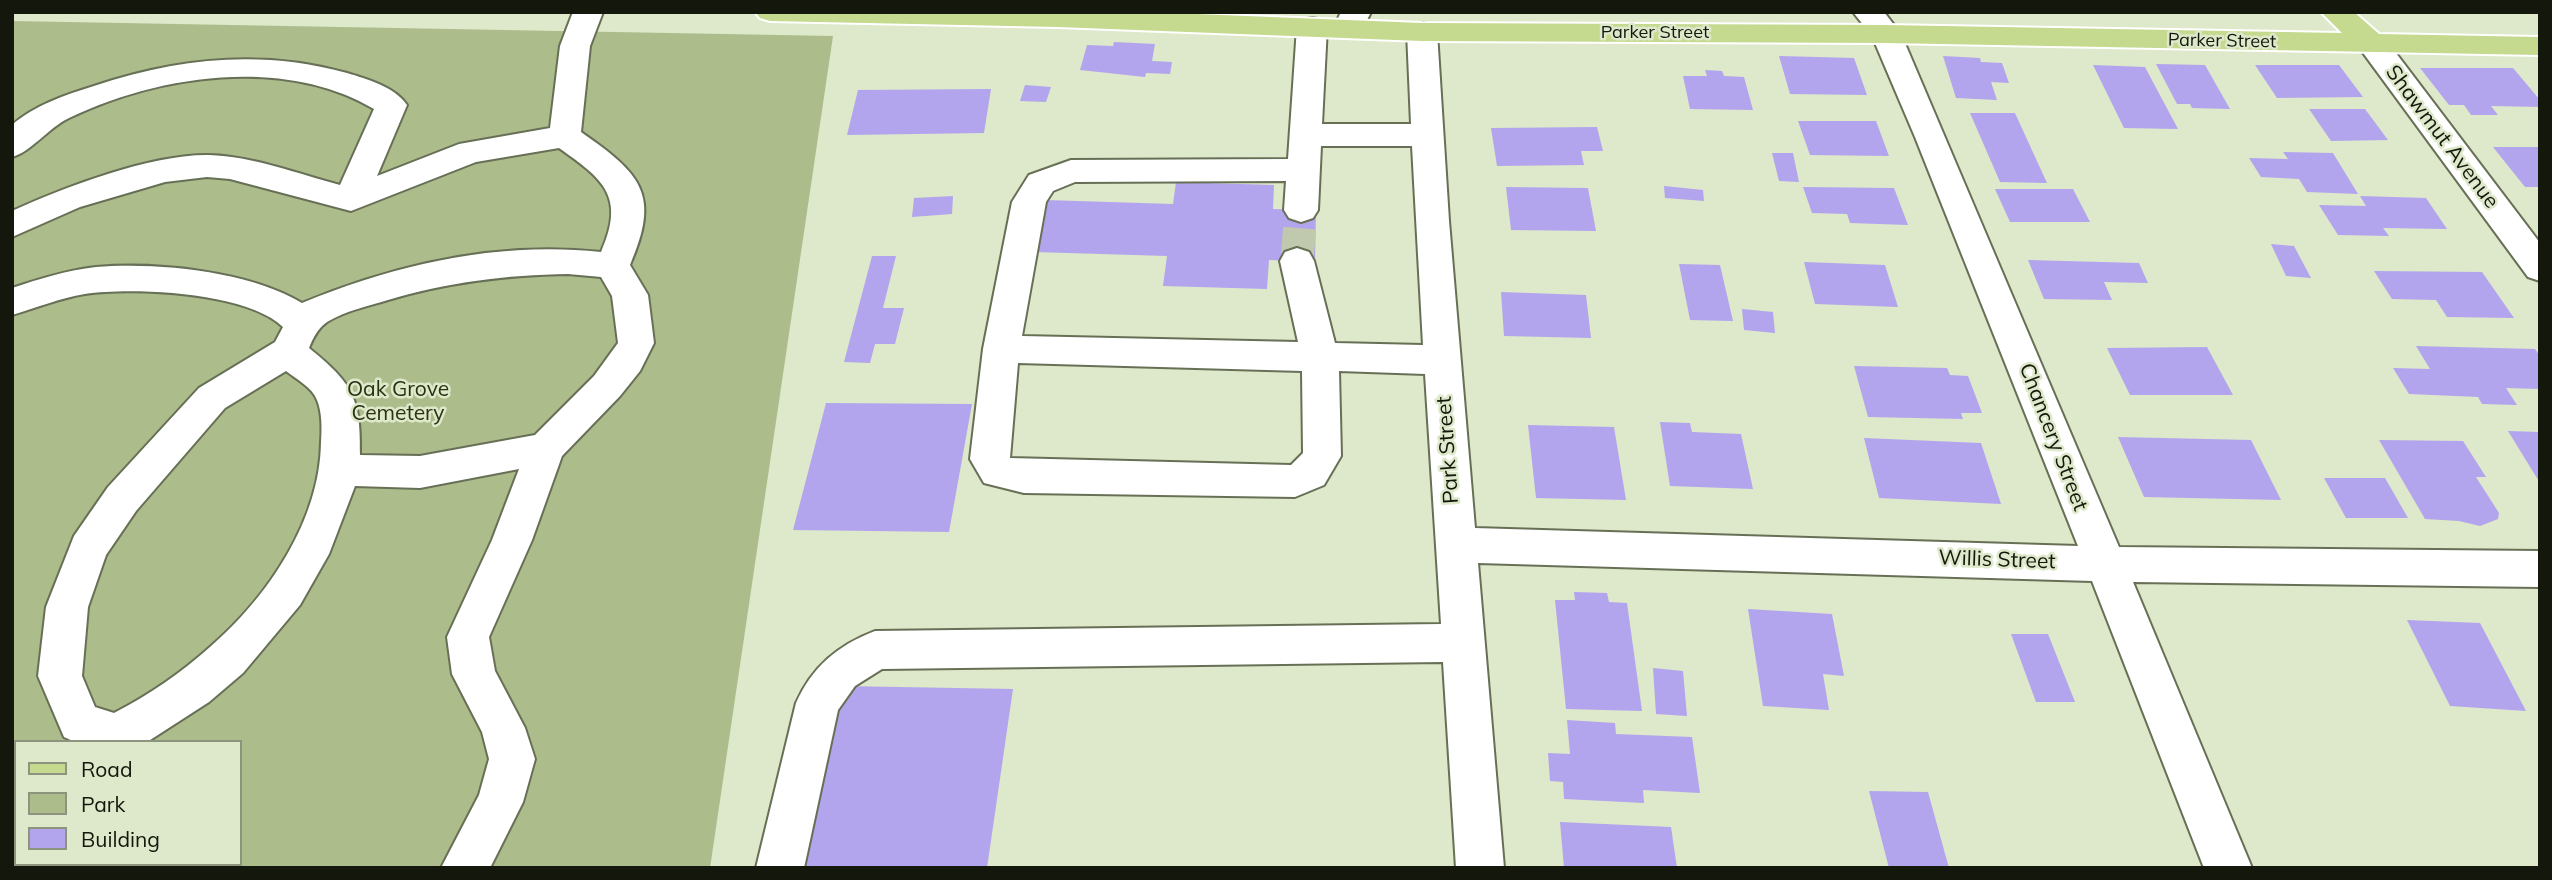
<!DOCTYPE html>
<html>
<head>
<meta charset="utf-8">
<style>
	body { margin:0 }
	#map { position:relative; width:2552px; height:880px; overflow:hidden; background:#dee8ca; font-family:Mulish,sans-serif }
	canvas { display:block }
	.frame { position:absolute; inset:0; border:14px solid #13170c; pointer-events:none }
	.legend { position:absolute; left:14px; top:740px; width:228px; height:126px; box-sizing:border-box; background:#dee8ca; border:2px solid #8d947e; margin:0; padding:9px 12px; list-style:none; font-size:21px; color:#13170c }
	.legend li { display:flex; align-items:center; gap:14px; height:35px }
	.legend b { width:35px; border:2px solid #8d947e }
</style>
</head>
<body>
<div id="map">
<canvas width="2552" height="880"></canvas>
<div class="frame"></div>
<ul class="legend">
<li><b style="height:9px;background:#c5d98f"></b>Road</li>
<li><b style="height:19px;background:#acbc8b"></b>Park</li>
<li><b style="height:19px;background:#b2a5ee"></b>Building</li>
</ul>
</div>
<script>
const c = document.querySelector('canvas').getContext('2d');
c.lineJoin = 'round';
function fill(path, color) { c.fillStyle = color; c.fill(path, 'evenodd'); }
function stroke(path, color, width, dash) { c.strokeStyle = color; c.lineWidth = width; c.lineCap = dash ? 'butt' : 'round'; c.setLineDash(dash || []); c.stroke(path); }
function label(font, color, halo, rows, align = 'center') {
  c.font = font + ' Mulish,sans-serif'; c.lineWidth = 5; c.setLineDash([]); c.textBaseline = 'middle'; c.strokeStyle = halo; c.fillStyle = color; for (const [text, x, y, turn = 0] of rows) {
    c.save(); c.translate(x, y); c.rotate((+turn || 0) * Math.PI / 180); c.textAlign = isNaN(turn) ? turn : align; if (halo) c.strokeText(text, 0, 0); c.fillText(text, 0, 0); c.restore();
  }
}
fill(new Path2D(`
	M12,21L833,36L710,868H12ZM16,742H240V864H16Z`), '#acbc8b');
fill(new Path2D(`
	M1114,42L1155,44L1152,61L1172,62L1170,74L1146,73L1145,77L1080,70L1087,45L1113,46Z
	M1779,56L1854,58L1867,95L1790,94Z
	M1943,56L1980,58L1981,62L2002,63L2009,83L1991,82L1997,100L1956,98Z
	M2156,64L2205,65L2230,109L2192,108L2190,104H2177Z
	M2093,65L2145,67L2178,129L2124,128Z
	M2255,65H2339L2363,97L2277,98Z
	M2420,68H2513L2540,100V107L2491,106L2498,115H2471L2464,105H2449Z
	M1705,70L1722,71L1724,76L1744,77L1753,110L1690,109L1683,76H1707Z
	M1025,85L1051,87L1046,102L1020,101Z
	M991,89L984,133L847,135L858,90Z
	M2309,109H2365L2388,140L2331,141Z
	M1970,113H2015L2047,183L2000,182Z
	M1798,121H1876L1889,156L1810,155Z
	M1597,127L1603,151H1581L1584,165L1497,166L1491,128Z
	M2493,147H2540V187H2525Z
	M2283,152L2333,153L2358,194L2307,192L2299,179L2261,177L2249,158L2288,159Z
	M1772,153H1793L1799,182L1779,181Z
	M1176,182L1274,185L1273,209L1316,210L1315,262L1269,260L1267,289L1163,286L1167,256L1034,252L1045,200L1173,204Z
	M1664,186L1703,190L1704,201L1665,198Z
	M1506,187L1588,188L1596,231L1511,230Z
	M1803,187L1894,188L1908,225L1850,223L1847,214L1812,213Z
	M1995,189H2073L2090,222H2010Z
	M953,196L952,214L912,217L914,198Z
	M2360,196L2426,198L2447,229L2383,228L2389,236L2338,235L2319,205L2366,206Z
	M2271,244L2294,246L2311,278L2286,276Z
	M872,256H896L883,308H904L895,344H875L870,363L844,362Z
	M2028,260L2139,263L2148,283L2104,282L2112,300L2044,299Z
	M1804,262L1885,265L1898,307L1815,304Z
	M1679,264L1720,265L1733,321L1690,320Z
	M2374,271L2482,272L2514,318L2447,317L2436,300L2392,299Z
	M1501,292L1586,295L1591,338L1504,336Z
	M1742,309L1773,312L1775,333L1744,330Z
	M2416,346L2535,349L2540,356V389L2506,388L2517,405L2482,404L2478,397L2409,394L2393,368L2430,369Z
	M2207,347L2233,395H2130L2107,348Z
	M1854,366L1947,368L1950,375L1968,376L1982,413H1961L1963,419L1868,417Z
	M826,403L972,404L949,532L793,530Z
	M1660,422L1690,423L1692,432L1741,434L1753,489L1670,486Z
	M1528,425L1614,427L1626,500L1536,498Z
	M2508,431L2540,432V483Z
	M2118,437L2251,440L2281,500L2144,497Z
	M1864,438L1981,443L2001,504L1879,498Z
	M2379,440L2463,441L2486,477H2476L2499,513L2498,519L2480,526L2459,521L2425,519Z
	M2324,478H2385L2408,518H2346Z
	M1574,592L1607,593L1609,602L1627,603L1642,711L1566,709L1555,600H1575Z
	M1748,609L1832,614L1844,676L1823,674L1829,710L1763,706Z
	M2407,620L2480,623L2526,711L2450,706Z
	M2011,634H2048L2075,702H2036Z
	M1653,668L1683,671L1687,716L1656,714Z
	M843,686L1013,689L987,868H802Z
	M1567,720L1615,723L1616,734L1692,737L1700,793L1643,790L1644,803L1564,799L1563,782L1550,781L1548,753L1570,754Z
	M1869,791L1928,792L1949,868H1889Z
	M1560,822L1671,827L1677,868H1564Z`), '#b2a5ee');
stroke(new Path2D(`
	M1297,261L1301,210`), '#c0c9ae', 33, [33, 17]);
const minor = new Path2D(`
	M573,12H603L590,46L581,132C641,174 661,194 630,265L648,295L654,343L640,371L620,396L562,456L532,540L489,637L495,671L525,728L535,759L523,802L490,868H441L479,795L489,759L482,732L452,674L447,637L492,540L519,469L420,488L355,486L329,554L300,605L243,673L209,702L147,742H75L64,737L38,676L46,607L74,536L108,487L199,388L275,342L283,327C247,292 132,287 85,294C60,298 36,308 12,315V288C39,279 68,270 96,267C157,262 249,271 302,303C396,264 499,241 601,252C626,196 603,179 559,148L476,162L351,211L230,179L207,177L165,182L80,207L12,237V211C65,187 151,154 209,155C252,156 298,174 340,185L374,109C284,56 159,75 69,118C48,128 31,152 12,157V125C35,105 65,95 94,86C177,58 261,49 347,73C367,79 395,87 407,105L377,176L459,144L550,128L560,46ZM568,274L601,277L612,296L618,343L594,376L535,435L420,456L360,455C361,397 352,383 309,348C313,338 318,328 327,322C345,311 368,306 388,300C448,282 506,275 568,274ZM286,371C296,379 312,387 317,400C322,412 322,428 321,442C320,520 268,597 210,647C181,673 149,695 114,713L95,707L82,676L88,607L106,555L136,511L225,408Z
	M1341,12H1371L1359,36L1348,38L1337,36L1333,29Z
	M1853,12H1884L1901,34L2119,547L2540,551V587L2133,582L2252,868H2204L2092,581L1478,563L1504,868H1456L1443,662L882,669L855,686L838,710L804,868H756L796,703C812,667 838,645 875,631L1441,624L1425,374L1339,371L1341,456L1324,485L1295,497L1024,493L984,483L970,459L983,349L1012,202L1029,175L1071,160L1288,159L1297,27L1301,20L1312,18L1323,20L1327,27L1322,124H1411L1407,32L1411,25L1422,23L1433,25L1437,32L1449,221L1475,528L2078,546L1915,137L1872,36ZM1321,146H1412L1423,345L1335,343L1314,261L1309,252L1297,248L1285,252L1280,261L1298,342L1022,336L1046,202L1053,191L1075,182L1286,181L1284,210L1289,218L1301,222L1313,218L1318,210ZM1018,363L1302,371L1303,453L1291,465L1010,458Z
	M2372,34L2383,36L2540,243V281L2528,277L2361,50L2357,43L2361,36Z
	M51,864H99V868H51Z`);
const major = new Path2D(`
	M755,12H1146L1422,23L1886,25L2342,33L2321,12H2354L2379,34L2540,37V55L1886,43L1422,41L1058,27L770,21L760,18Z`);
stroke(minor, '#677056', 4);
stroke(major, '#fff', 4);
fill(minor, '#fff');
fill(major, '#c5d98f');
label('18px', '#13170c', '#dee8ca', [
	["Parker Street",1655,33],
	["Parker Street",2222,41,1]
]);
label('21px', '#13170c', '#dee8ca', [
	["Shawmut Avenue",2442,137,53],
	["Chancery Street",2053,437,69],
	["Park Street",1448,450,-94],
	["Willis Street",1997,560,2]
]);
label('21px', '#283111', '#dee8ca', [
	["Oak Grove",398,390],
	["Cemetery",398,414]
]);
</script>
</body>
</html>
